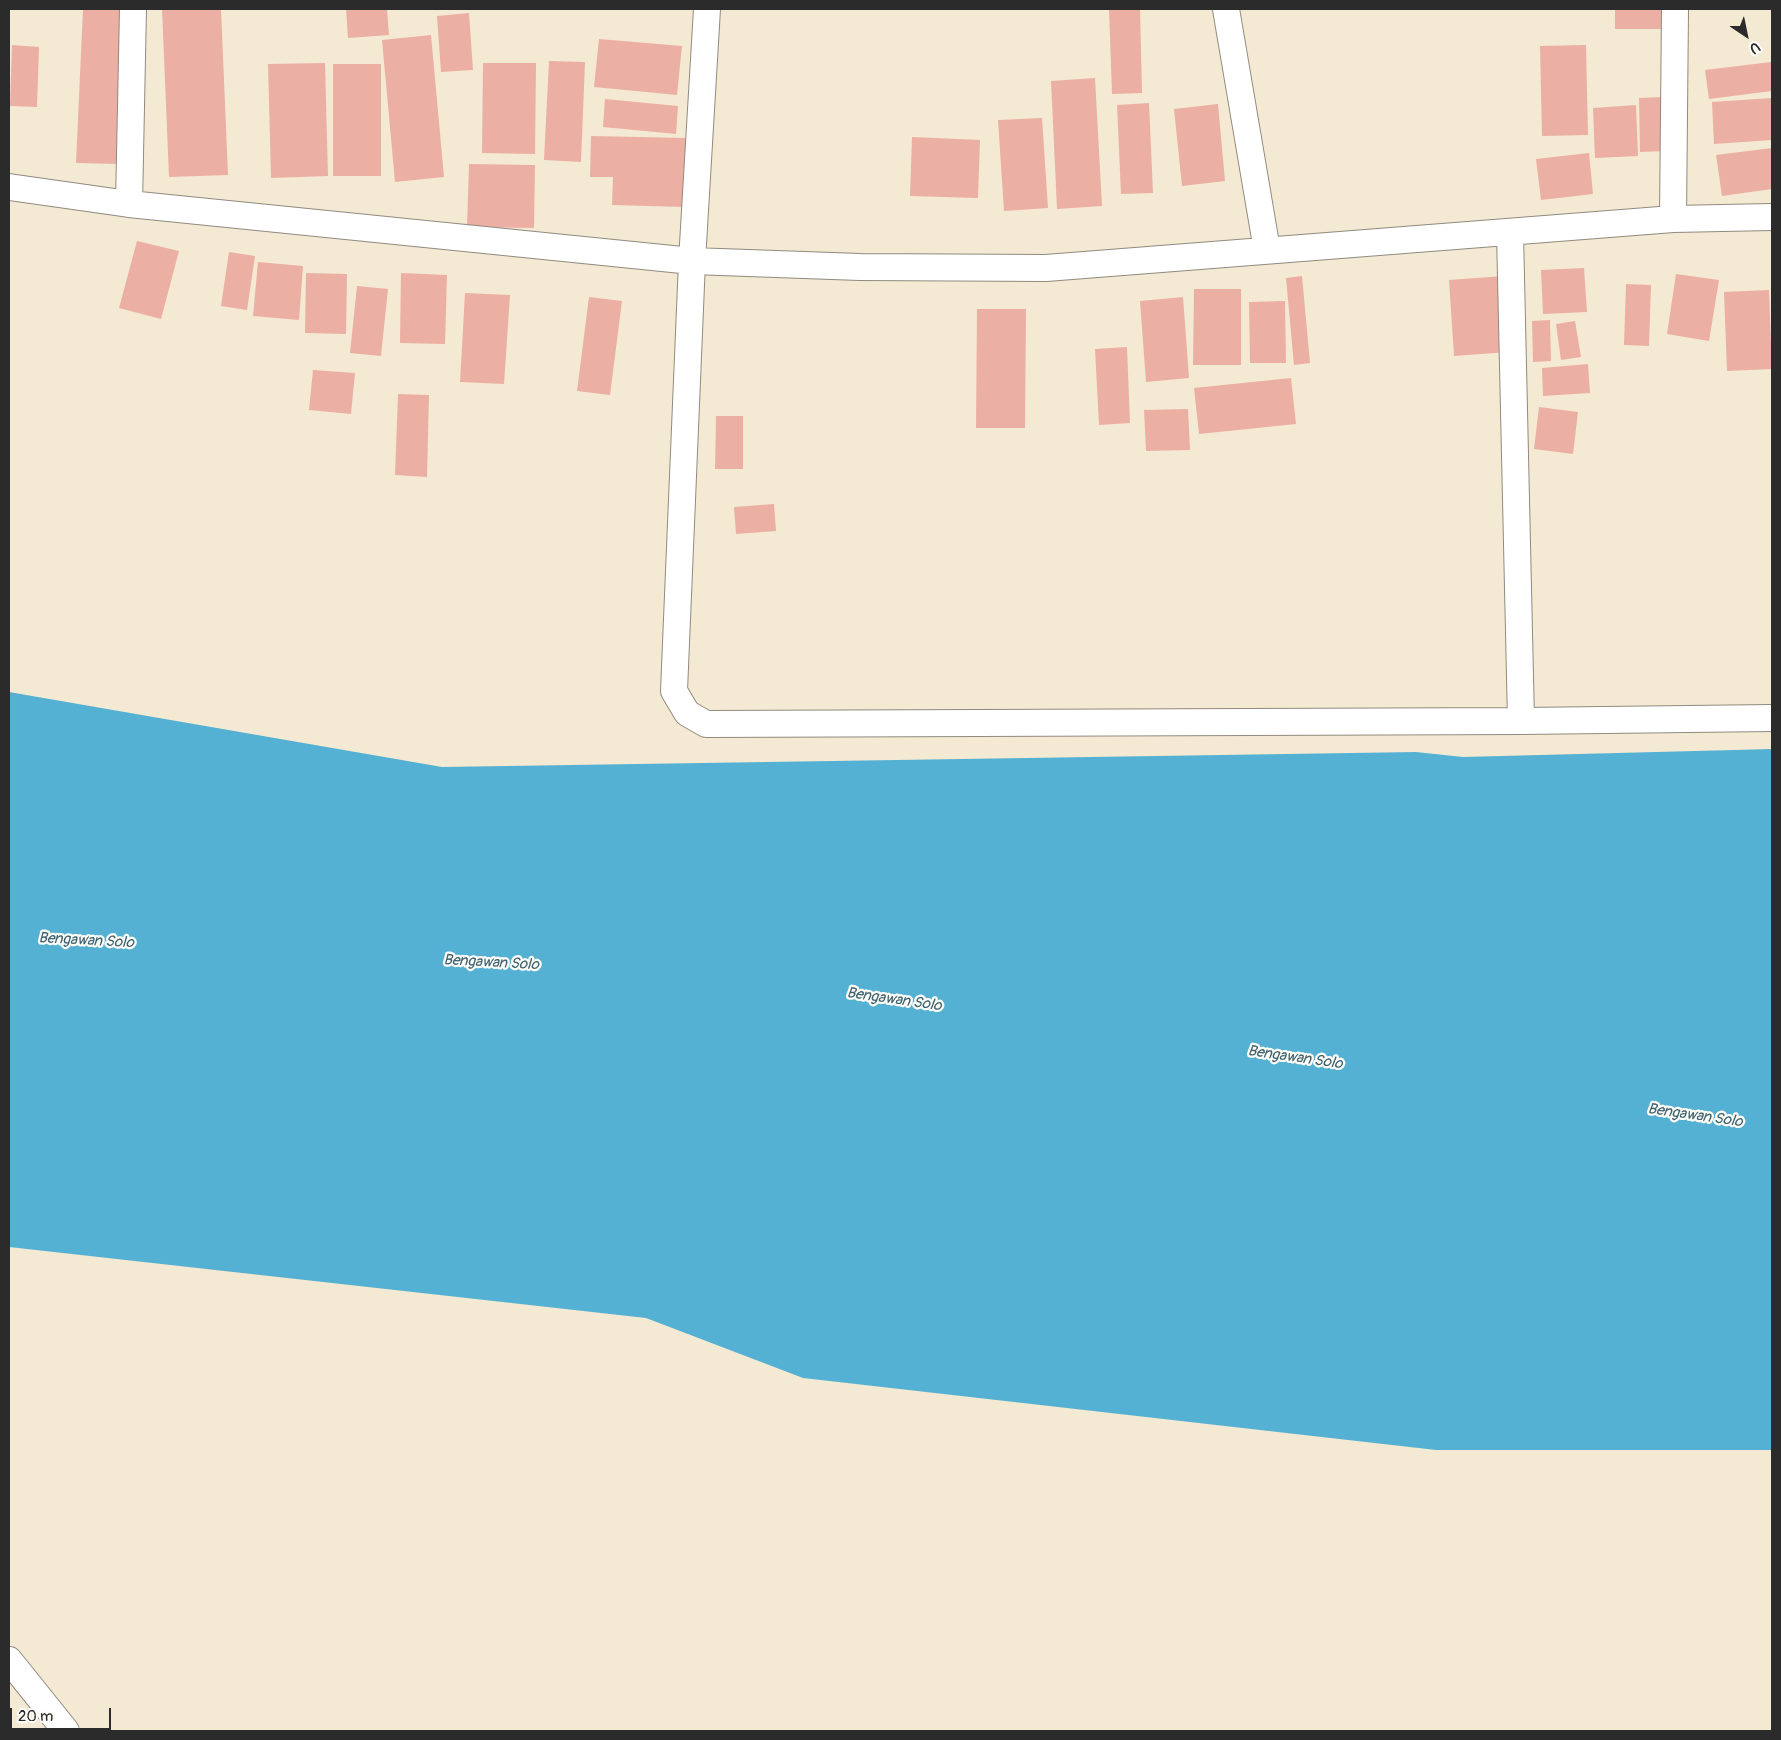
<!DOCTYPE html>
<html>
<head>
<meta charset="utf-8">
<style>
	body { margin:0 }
	#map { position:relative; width:1781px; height:1740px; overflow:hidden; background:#f4e9d3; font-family:Pangolin,sans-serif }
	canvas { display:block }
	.frame { position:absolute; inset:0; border:10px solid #2b2b2b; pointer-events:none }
	.north { position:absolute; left:1721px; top:10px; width:50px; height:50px; -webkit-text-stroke:4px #fdfcf7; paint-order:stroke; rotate:146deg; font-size:14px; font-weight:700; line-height:20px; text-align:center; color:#2b2b2b }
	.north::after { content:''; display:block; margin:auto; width:18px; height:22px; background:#2b2b2b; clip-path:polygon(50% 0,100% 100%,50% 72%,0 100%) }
	.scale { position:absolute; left:10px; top:1708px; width:101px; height:22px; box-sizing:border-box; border:2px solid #2b2b2b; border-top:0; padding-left:6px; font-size:15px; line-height:18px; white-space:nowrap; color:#2b2b2b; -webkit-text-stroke:4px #fdfcf7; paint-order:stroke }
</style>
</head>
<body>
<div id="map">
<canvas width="1781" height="1740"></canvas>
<div class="frame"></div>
<div class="north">U</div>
<div class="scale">20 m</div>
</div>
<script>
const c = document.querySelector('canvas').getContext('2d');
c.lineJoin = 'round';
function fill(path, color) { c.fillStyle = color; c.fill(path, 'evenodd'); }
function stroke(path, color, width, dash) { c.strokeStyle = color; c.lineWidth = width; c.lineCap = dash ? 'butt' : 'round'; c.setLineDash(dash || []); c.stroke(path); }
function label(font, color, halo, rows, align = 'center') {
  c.font = font + ' Pangolin,sans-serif'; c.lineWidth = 4.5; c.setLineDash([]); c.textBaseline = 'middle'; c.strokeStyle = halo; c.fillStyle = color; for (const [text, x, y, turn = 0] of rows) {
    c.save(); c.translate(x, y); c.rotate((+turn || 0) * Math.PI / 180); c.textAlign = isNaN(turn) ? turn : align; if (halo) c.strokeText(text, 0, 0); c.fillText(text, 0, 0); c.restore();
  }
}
fill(new Path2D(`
	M9,692L442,767L1416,752L1463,757L1772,749V1450H1436L803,1378L646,1318L9,1247Z`), '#55b1d3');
fill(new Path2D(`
	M83,9L126,10L119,164L76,163Z
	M162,9H221L228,175L169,177Z
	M346,9H387L389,35L348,38Z
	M1109,9H1140L1142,93L1112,94Z
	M1615,9H1665V29H1615Z
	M469,13L473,70L441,72L437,16Z
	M431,35L444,177L395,182L382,40Z
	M599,39L682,46L677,95L594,87Z
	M12,45L39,47L37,107L10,106Z
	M1586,45L1588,135L1542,136L1540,46Z
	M549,61L585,62L581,162L544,160Z
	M1771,62L1772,91L1709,99L1705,70Z
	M325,63L328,176L271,178L268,64Z
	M483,63H536L535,154L482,153Z
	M333,64H381V176H333Z
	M1095,78L1102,206L1057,209L1051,81Z
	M1664,97L1666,151L1640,152L1639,98Z
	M1772,98V140L1714,144L1712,102Z
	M605,99L678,106L676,134L603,127Z
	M1149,103L1153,193L1121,194L1117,105Z
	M1218,104L1225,181L1182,186L1174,109Z
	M1636,105L1638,156L1595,158L1593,108Z
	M1042,118L1048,208L1004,211L998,120Z
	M591,136L686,138L684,207L612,205L613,177H590Z
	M912,137L980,140L978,198L910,196Z
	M1772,148V189L1722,196L1716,155Z
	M1589,153L1593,194L1541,200L1536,159Z
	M469,164L535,165L534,228L467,227Z
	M137,241L179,251L161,319L119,308Z
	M229,252L255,256L247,310L221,306Z
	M258,262L303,266L299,320L253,316Z
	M1584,268L1587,312L1543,314L1541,270Z
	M306,273L347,274L346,334L305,333Z
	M401,273L447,275L445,344L400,343Z
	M1676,274L1719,280L1709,341L1667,334Z
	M1302,276L1310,363L1294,365L1286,278Z
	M1503,276L1508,352L1454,356L1449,280Z
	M1626,284L1651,285L1649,346L1624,345Z
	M357,286L388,289L381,356L350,353Z
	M1194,289H1241V365H1193Z
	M1769,290L1772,369L1727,371L1724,292Z
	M465,293L510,295L504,384L460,382Z
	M589,297L622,301L610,395L577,391Z
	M1183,297L1189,378L1146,382L1140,301Z
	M1285,301L1286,363H1250L1249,302Z
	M977,309H1026L1025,428H976Z
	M1550,320L1551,361L1533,362L1532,321Z
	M1575,321L1581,357L1561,360L1556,324Z
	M1127,347L1130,423L1099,425L1095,349Z
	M1588,364L1590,393L1543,396L1542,368Z
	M313,370L355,373L351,414L309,410Z
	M1291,378L1296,424L1199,434L1194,388Z
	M398,394L429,395L427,477L395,475Z
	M1539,407L1578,412L1573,454L1534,449Z
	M1188,409L1190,450L1146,451L1144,410Z
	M716,416H743V469H715Z
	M774,504L776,531L736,534L734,507Z`), '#ecafa4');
const minor = new Path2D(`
	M707,9L692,261L674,691L687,713L706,724L1521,721L1772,718
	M1226,9L1267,250
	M9,187L129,204L692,261L860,267L1046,268L1673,219L1772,217
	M129,204L133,9
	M1673,219L1675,9
	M1510,233L1521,721
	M9,1660L66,1731`);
stroke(minor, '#908a7f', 28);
stroke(minor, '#fff', 26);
label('italic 15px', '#3c616e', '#fdfcf7', [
	["Bengawan Solo",86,941,3],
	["Bengawan Solo",491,963,3],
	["Bengawan Solo",894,1000,8],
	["Bengawan Solo",1295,1058,8],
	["Bengawan Solo",1695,1116,8]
]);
</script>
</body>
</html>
